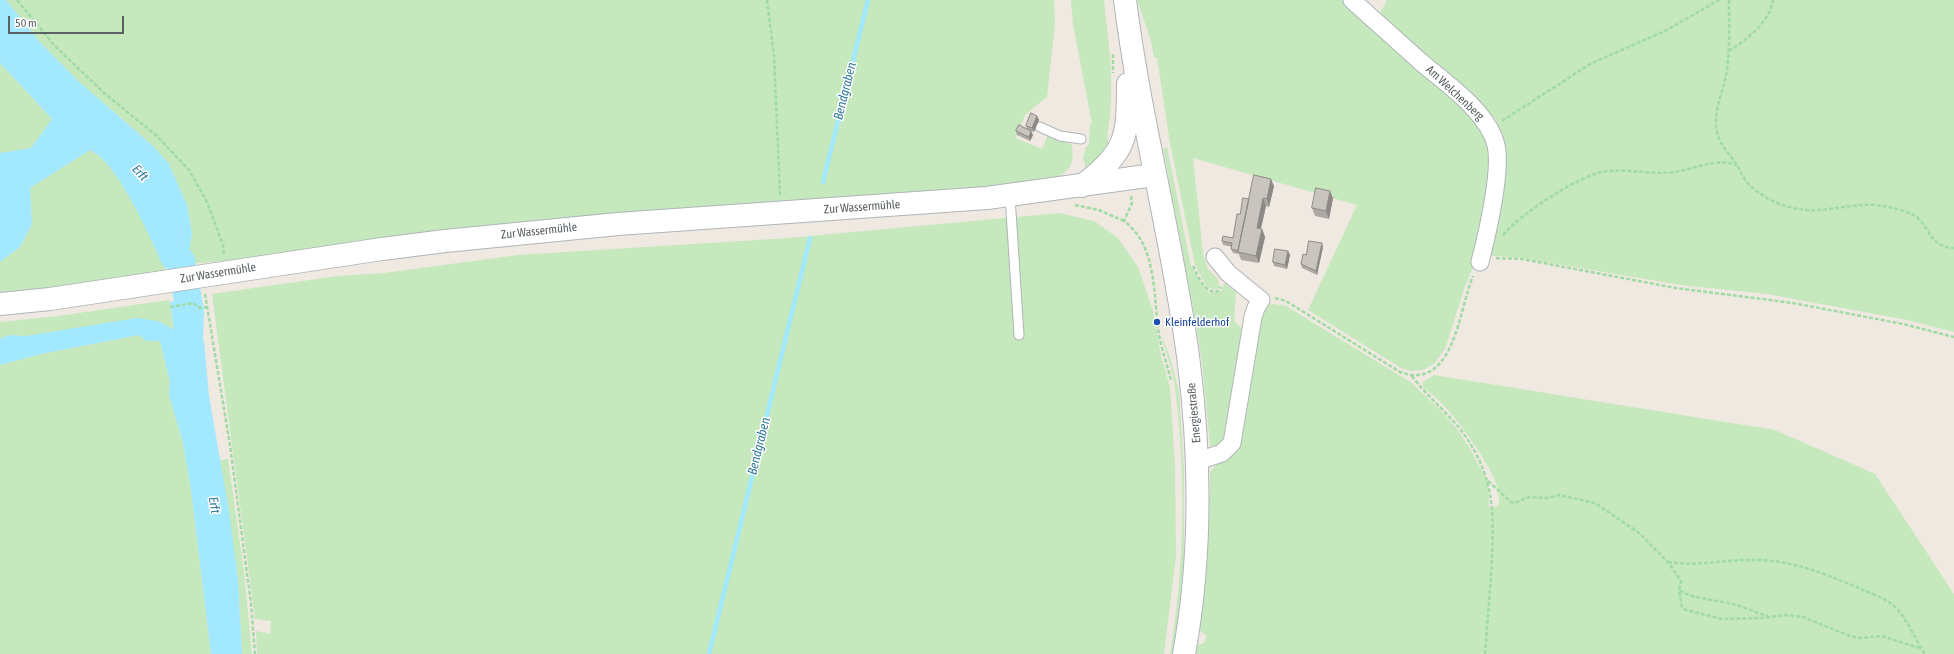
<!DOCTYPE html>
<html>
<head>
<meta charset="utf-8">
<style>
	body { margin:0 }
	#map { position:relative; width:1954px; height:654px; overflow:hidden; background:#efe9e2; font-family:"Asap Condensed",sans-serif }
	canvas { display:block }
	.scale { position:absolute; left:8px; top:16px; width:116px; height:18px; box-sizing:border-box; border:2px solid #5a6164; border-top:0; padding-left:5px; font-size:12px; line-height:14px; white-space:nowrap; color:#5a6164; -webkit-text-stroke:3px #fff; paint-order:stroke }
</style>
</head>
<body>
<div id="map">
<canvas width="1954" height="654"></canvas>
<div class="scale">50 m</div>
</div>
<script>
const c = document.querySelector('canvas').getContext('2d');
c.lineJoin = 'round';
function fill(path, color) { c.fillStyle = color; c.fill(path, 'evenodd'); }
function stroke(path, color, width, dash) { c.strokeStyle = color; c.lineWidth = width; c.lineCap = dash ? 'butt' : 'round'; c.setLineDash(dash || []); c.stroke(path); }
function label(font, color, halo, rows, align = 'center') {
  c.font = font + ' "Asap Condensed",sans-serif'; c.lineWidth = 3; c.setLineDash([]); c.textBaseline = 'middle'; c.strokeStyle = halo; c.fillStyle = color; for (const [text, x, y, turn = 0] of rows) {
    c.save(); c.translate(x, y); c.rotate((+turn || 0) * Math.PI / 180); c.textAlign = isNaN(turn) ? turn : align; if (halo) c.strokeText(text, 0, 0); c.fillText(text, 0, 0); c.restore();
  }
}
fill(new Path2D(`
	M6,0H1054L1055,24L1047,97L1025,115L1016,138L1042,149L1048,135L1072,145C1075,170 1067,172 1047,182L261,258L187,264L192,233L187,205L169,164L153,146L77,80L39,41Z
	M1071,0H1104C1108,38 1114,77 1110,115C1109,129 1104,138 1112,151L1087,171L1083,158L1086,147L1089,145L1090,125L1092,124L1073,24Z
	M1137,0H1347L1485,129L1492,161L1475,263L1465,286L1445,349L1434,364L1423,370L1412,371L1401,368L1308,310L1357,205L1193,158L1203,253L1208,269L1218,279L1219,288L1215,290L1206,286L1195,265L1170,143L1157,58H1154L1151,41Z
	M1387,0H1954V332L1907,320L1767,294L1680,285L1522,258L1485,255L1503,178L1505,143L1496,120L1475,97L1378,17Z
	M0,63L52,119L31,148L0,153Z
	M1167,147L1191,266L1200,282L1209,293L1219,292L1222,290L1224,283L1236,292L1234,321L1246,332L1229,439L1215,448L1210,445L1202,362L1193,307L1163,148Z
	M90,150C120,163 150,238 165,268L164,273L0,296V262L20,247L32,224L30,188Z
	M1059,213L1094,221L1118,238L1138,267L1153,311L1161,356L1170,387L1175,466L1176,556L1164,654H257L256,631L270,634L271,621L255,619L212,294L338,276L384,273L518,255L789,238Z
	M169,300L174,330L158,321L26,336L9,335L0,339V322L58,316Z
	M1273,304L1286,306L1412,383L1445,415L1457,429L1469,447L1488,482L1489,508L1498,506C1507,483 1463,428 1448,410C1441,402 1432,394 1423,387V382L1434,375L1775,430L1875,474L1954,594V654H1194L1195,646L1204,643L1207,636L1198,629C1205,577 1210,526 1210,472L1218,463L1257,321L1267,305Z
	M139,335L147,341H160L170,383L169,395L183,443L191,490L211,654H0V365L41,354Z
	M1162,335L1171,361L1179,392L1184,470V565L1174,654H1170C1185,566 1186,476 1175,388C1173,370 1165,353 1162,335Z
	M228,459L244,572L252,654H242L238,580L220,460Z`), '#c5e8bc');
fill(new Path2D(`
	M0,0H6L39,41L77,80L153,146L169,164L187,205L192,233L187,264L165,268C150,239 119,163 90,150L30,188L32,224L20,247L0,262V153L31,148L52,119L0,63Z
	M193,298L197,326L204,342L209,396L229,511L238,580L242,654H211L191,490L183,443L169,395L170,382L160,341H146L139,335L41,354L0,365V339L9,335L26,336L137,318L158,321L174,330L170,302L180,300L186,329L182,300Z`), '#a2e8ff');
stroke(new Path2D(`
	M823,182L868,0
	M709,654L810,238`), '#a2e8ff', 4.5);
stroke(new Path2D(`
	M166,231L173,255L181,261L190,311L189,336`), '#a2e8ff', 28);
const service = new Path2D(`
	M1040,127L1060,136L1081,139
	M1010,196L1019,335`);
const minor = new Path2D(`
	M1352,0C1375,21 1399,42 1422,63C1447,84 1488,112 1496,145C1502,171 1487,235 1480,262
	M1198,461L1222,453L1232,443L1253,317L1256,308L1261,300L1228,273L1215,257`);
const secondary = new Path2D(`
	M1125,0C1140,120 1172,237 1188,356C1201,456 1202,555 1184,654
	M1082,186C1126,151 1128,140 1128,84
	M0,304L50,299L382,249L445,241L618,224L987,198L1154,175`);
stroke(service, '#b0b5b9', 11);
stroke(minor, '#b0b5b9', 19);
stroke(secondary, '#afb5b9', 24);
stroke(new Path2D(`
	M17,0L54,45L104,93L157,136L189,170L207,202L223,245L224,255
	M767,0L774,56L780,195
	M1729,0C1729,23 1730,47 1727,70C1724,89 1715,106 1716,126C1717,142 1728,152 1737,165C1740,170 1742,176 1746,181C1758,196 1780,206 1798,209C1827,214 1854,201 1883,206C1891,207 1911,212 1917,217C1932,231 1929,246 1954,248
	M1729,51C1746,40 1770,22 1773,0
	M1113,54V73
	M1502,121L1590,64L1667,30L1719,0
	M1131,196L1132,203L1124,221C1158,246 1153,297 1159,335C1162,350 1167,365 1171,380
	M1075,205L1099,210L1124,221
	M1503,235C1520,214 1582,173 1608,171C1630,169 1653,175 1675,172C1697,168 1715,158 1737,165
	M1496,258L1522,259L1676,288L1793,303L1903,324L1954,337
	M1193,266C1198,276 1204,293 1217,292L1221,287
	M205,294L230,445L251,604L255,654
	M1275,298L1286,301L1400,372C1454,392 1459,309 1473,276
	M170,307L193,303L200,308L207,307
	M1412,376C1428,398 1451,415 1466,437C1497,482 1494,523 1491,575C1489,601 1487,628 1485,654
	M1488,481L1511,502L1515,503L1529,497L1548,498L1559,495L1595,503L1639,533L1668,562L1681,581L1679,590L1682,607L1686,610L1722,619L1763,618L1786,615L1803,617L1850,636L1860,638L1882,636L1919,648
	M1668,562C1698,567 1727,559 1756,560C1793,560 1828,575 1861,589C1872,594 1885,598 1894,606C1906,616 1915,640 1925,654
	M1680,590C1690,599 1720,600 1736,605C1746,608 1757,613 1768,616`), '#9fdba3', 2.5, [4, 2]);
stroke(service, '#fff', 9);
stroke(minor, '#fff', 17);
stroke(secondary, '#fff', 22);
fill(new Path2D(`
	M1037,116L1039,120L1034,132L1031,131L1033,135L1030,141L1017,135L1016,131L1027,129L1026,126Z
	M1251,183L1274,186L1269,207L1266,206L1261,229H1262L1265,237L1259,263L1241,260L1239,254L1233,253L1231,249L1232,247L1223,245L1222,241L1233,238L1240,214L1249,199L1252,184Z
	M1333,198L1329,219L1315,216L1312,208Z
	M1323,247L1317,275L1302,268L1301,264L1306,255Z
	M1288,251L1290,255L1287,269L1274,266L1273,262Z`), '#aea9a4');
fill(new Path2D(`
	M1037,116L1039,120L1034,132L1032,128Z
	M1031,131L1033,135L1030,141L1029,137Z
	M1271,179L1274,186L1269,207L1267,199Z
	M1330,191L1333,198L1329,219L1326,211Z
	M1263,198L1266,206L1259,236L1257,228Z
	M1262,229L1265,237L1259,263L1256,256Z
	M1322,243L1323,247L1317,275L1316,271Z
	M1288,251L1290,255L1287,269L1285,265Z`), '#8d8986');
const building = new Path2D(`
	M1031,113L1037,116L1032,128L1026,126Z
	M1019,125L1031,131L1029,137L1016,131Z
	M1254,175L1271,179L1267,199L1263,198L1257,228L1262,229L1256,256L1238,252Z
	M1316,188L1330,191L1326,211L1312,208Z
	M1243,198L1249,199L1238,251L1231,249L1232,243L1222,241L1223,236L1233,238L1237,214H1240Z
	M1309,241L1322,243L1316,271L1301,264L1303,254L1306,255Z
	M1275,249L1288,251L1285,265L1273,262Z`);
fill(building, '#cac4bf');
stroke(building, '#8d8986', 1);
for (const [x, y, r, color] of [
	[1157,322,4,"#1a4fb4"]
]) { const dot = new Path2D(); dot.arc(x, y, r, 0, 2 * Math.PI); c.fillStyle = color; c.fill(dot); stroke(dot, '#fff', 1.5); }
label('12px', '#5a6164', '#fff', [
	["Am Welchenberg",1455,93,43],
	["Zur Wassermühle",862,207,-4],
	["Zur Wassermühle",539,231,-6],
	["Zur Wassermühle",218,273,-9],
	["Energiestraße",1194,413,-95]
]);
label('12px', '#164399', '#fff', [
	["Kleinfelderhof",1165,322]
], 'left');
label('italic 13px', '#307a9c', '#fff', [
	["Bendgraben",845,91,-76],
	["Erft",140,173,48],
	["Bendgraben",759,446,-76],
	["Erft",214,505,81]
]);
</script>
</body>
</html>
